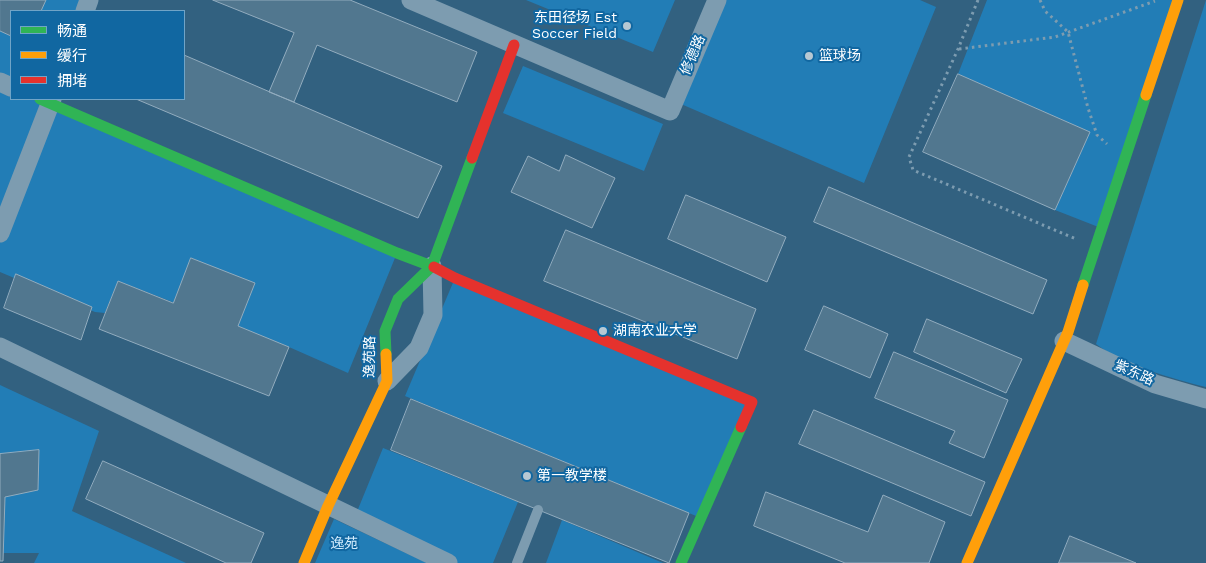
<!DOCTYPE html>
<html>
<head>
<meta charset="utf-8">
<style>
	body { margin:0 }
	#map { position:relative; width:1206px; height:563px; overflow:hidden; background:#326180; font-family:"Work Sans","Noto Sans SC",sans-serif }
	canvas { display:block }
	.legend { position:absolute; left:10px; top:10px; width:175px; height:90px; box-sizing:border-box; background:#1167a1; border:1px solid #70a4c7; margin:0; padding:6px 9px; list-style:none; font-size:15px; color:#fff }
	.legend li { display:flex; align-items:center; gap:10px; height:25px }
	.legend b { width:25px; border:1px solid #70a4c7 }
</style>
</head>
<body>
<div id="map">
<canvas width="1206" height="563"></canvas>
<ul class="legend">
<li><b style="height:6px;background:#30b455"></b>畅通</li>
<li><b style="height:6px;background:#ff9f0a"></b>缓行</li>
<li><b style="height:6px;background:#e5322d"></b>拥堵</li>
</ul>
</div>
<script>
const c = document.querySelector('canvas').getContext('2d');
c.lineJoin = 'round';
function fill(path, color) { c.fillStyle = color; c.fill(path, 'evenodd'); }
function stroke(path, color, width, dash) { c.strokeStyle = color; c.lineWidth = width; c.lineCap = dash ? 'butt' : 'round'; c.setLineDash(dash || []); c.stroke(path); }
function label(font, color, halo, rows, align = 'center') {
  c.font = font + ' "Work Sans","Noto Sans SC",sans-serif'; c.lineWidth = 4; c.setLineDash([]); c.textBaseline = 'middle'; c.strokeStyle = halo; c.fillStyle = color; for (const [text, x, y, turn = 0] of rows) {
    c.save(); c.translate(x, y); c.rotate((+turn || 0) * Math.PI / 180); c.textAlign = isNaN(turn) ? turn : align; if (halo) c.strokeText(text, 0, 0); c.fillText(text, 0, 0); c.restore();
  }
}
fill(new Path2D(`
	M0,0H92L88,11H11V99H53L397,253L348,373L289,347L118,281L105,313L95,312L0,272Z
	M526,0H675L653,52Z
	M725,0H920L936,7L864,183L681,104Z
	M987,0H1173L1101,228L1055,210L1089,132L958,74Z
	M1206,0V387C1173,379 1122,364 1096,344Z
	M523,66L663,124L644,171L503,113Z
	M455,278L752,402L701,518L405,396Z
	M0,385L99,431L72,511L186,563H34L39,553H3L5,497L38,450L0,454Z
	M383,448L518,502L493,563H448L354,519Z
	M334,519L427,563H315Z
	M562,520L663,563H546Z`), '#227db6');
const building = new Path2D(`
	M0,0H46L41,11H11V36L0,31Z
	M213,0H350L477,52L457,102L317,45L294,102L269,92L294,33Z
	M184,55L442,166L418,218L136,99H184Z
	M958,74L1090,132L1055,210L923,152Z
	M566,155L615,178L592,228L511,192L528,156L559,171Z
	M829,187L1047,280L1033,314L814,222Z
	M686,195L786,237L767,282L668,239Z
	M566,230L756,309L737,359L544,281Z
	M191,258L255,283L238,326L289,347L269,396L99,329L118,281L173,303Z
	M16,274L92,307L81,340L4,308Z
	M824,306L888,334L870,378L805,350Z
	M927,319L1022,359L1006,393L914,352Z
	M894,352L1008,400L984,458L949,443L955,431L875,398Z
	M411,399L689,513L669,563L391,450Z
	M814,410L985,482L971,516L799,444Z
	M39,450L38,490L5,497L3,561H0V454Z
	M103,461L264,533L251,563H226L86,499Z
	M766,492L868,532L883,495L945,522L929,563H845L754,526Z
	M1070,536L1136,563H1059Z`);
fill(building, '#51778f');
stroke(building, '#92acbe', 1);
stroke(new Path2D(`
	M978,0L958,49L909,157L913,170L1076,239
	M1040,0L1045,11L1068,32L1088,108L1097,135L1107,144
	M959,49L1055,37L1155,1`), '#7d9cb0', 3, [2.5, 4]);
stroke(new Path2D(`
	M517,563L538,510`), '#7d9cb0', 10);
stroke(new Path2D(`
	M411,0L670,111L717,0
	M85,11L89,0
	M0,82L11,87
	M0,233L52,99
	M1064,341L1155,384L1206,399
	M0,347L448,563
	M387,381L419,348L433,315L432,266`), '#7d9cb0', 19);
stroke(new Path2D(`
	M40,99L397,253L434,267
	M1083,285L1146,95
	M386,354L385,331L398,299L432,266L472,158
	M681,563L741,427`), '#30b455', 11);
stroke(new Path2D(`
	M1146,95L1178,0
	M304,563L328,506L387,381L386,354
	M967,563L1068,332L1083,285`), '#ff9f0a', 11);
stroke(new Path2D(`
	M472,158L514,45
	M434,267L455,278L752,402L741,427`), '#e5322d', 11);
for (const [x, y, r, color] of [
	[627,26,5,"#b7c8d3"],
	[809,56,5,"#b7c8d3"],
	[603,331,5,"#b7c8d3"],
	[527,476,5,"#b7c8d3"]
]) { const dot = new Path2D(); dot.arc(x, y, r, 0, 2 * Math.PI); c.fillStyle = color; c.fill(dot); stroke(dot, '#1167a1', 2); }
label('14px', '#fff', '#1167a1', [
	["东田径场 Est",617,18,"right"],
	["Soccer Field",617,34,"right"],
	["篮球场",819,56],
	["湖南农业大学",613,331],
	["第一教学楼",537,476]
], 'left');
label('14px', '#fff', '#1167a1', [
	["修德路",693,55,-67],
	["逸苑路",370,357,-89],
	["紫东路",1134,373,24]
]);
label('14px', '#d3edfe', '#1167a1', [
	["逸苑",344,544]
]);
</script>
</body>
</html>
